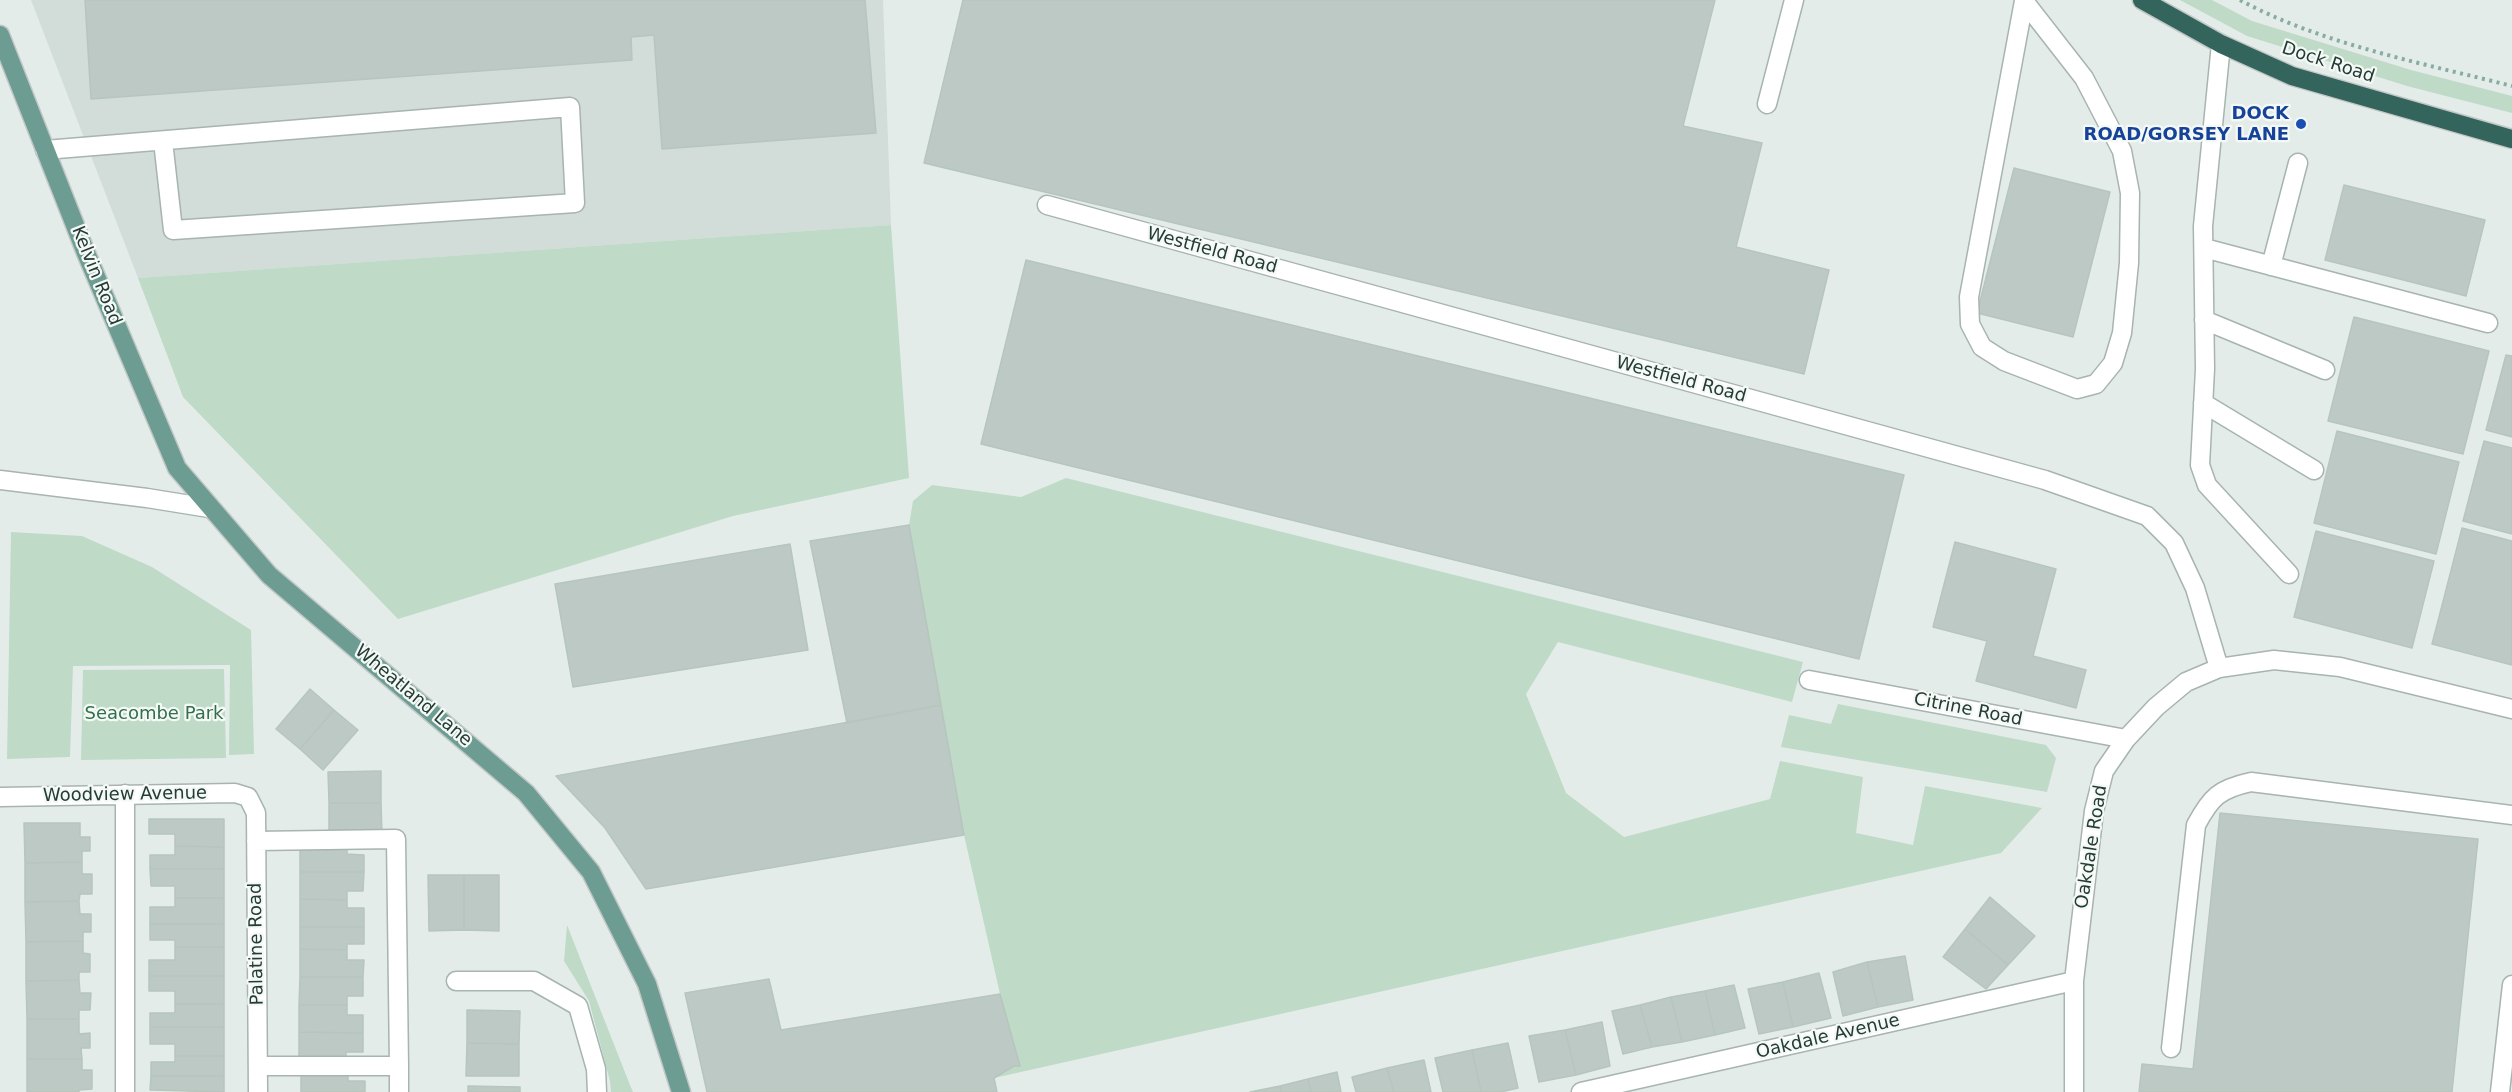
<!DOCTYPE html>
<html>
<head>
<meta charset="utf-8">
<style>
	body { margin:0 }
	canvas { display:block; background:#e4ece9 }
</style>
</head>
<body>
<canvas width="2512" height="1092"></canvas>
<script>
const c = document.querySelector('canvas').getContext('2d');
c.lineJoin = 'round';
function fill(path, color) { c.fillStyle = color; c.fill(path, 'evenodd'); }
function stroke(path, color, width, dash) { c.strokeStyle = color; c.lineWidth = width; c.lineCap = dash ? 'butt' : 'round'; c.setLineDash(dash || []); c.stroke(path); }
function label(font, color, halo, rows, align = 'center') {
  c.font = font + ' "DejaVu Sans",sans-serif'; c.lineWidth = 4.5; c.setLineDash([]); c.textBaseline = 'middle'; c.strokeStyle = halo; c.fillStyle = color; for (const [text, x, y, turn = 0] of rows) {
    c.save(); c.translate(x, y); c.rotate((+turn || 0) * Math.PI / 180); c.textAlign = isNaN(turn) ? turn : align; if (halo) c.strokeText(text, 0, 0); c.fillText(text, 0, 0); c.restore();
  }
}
fill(new Path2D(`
	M31,0H883L891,225L138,278Z`), '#d2dcd8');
fill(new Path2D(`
	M2180,0H2212L2252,21L2411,70L2512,96V113L2407,86L2247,36Z
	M891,225L909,478L733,516L398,619L183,397L138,278Z
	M1066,478L1803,662L1792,702L1558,642L1526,694L1566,793L1624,837L1770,799L1780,761L1863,777L1856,833L1913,845L1925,786L2042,808L2001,853L994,1078L1000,994L964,835L909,525L913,501L932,485L1021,497Z
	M11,532L82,536L152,567L251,630L254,754L229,755L230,665L73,666L70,757L7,759Z
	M224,669L226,758L81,760L83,670Z
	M1838,704L2046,745L2056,758L2047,792L1781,747L1789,715L1831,724Z
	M567,925L630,1085L633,1092H611L610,1081L589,1001L564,961Z`), '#bfdbc7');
const building = new Path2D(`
	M85,0H865L876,133L662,149L654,35L631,37L632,60L91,99Z
	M963,0H1715L1683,126L1762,143L1736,247L1829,270L1804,374L924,163Z
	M2014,168L2110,192L2073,337L1977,313Z
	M2344,185L2485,220L2466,296L2325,260Z
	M1026,260L1904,475L1859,659L981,444Z
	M2354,317L2489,351L2463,454L2328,421Z
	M2506,355L2512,356V437L2486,430Z
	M2337,431L2459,462L2436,554L2314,523Z
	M2484,441L2512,448V534L2463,521Z
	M909,525L941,705L847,723L810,541Z
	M2462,528L2512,541V665L2432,644Z
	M2316,531L2434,561L2412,648L2294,617Z
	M1955,542L2056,569L2033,656L2086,670L2076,708L1976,681L1987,641L1933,627Z
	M790,544L808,650L573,687L555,584Z
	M310,689L334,710L300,749L276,729Z
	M941,705L964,835L646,889L605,828L556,776Z
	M334,710L358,730L323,770L300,749Z
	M381,771V803H329L328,772Z
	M329,803H381L382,834L329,835Z
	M2220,813L2478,839L2452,1092H2139L2142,1064L2193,1069Z
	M149,819H224V847L175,846V834H149Z
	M24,823H80V837H90V851H82V862L25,863Z
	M300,844L347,845V854L364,855V872H300Z
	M175,846L224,847V869H150V855H175Z
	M82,862V874H92V894H80L79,901L25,902V863Z
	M150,869H224V898H175V886H151Z
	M300,872H364L363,891H347V900L300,899Z
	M428,875H464V930L429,931Z
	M464,875H499V931L464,930Z
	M1990,897L2035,936L2008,965L1965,929Z
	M175,898H224V924H150V907H175Z
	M300,899L347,900V908H364V927H300Z
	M79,901L80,914H91V932H83V941L26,942L25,902Z
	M150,924H224V947H175V940H150Z
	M300,927H364V944H347V950L300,949Z
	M1965,929L2008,965L1986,989L1943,957Z
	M83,941V953L90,954V972H79V980L26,981V942Z
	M175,947H224V976H149V960H175Z
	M300,949L347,950V960H364L363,977H300Z
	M1905,956L1913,1000L1878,1007L1867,962Z
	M1867,962L1878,1007L1843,1016L1833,972Z
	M1819,973L1831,1018L1793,1027L1783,982Z
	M149,976H224V1004H175V991H149Z
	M300,977H363V996H347V1005H299Z
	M769,979L781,1030L1000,994L1020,1066H1014L994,1078L997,1092H707L685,993Z
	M79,980L80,993H91L90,1010H79V1019H27L26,981Z
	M1783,982L1793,1027L1759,1034L1748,989Z
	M1734,985L1745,1028L1715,1035L1705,991Z
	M1705,991L1715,1035L1682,1042L1671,997Z
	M1671,997L1682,1042L1652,1047L1640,1005Z
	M175,1004H224V1027H150V1013H175Z
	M299,1005H347V1015H363V1033L299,1032Z
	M1640,1005L1652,1047L1623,1054L1612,1011Z
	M467,1010L520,1011L519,1044L467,1043Z
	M27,1019H79V1034L90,1033V1048H81L82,1059H27Z
	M1602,1022L1610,1066L1576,1075L1565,1030Z
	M150,1027H224V1056H175V1044H150Z
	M1565,1030L1576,1075L1539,1082L1529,1036Z
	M299,1032L363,1033V1052H346V1061H299Z
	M467,1043L519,1044V1076H466Z
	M1508,1043L1518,1088L1501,1092H1481L1472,1050Z
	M1472,1050L1481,1092H1443L1435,1058Z
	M175,1056H224V1076H151V1062H175Z
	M27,1059H82V1070H92V1089L79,1090V1092H27Z
	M1424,1060L1431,1092H1394L1387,1068Z
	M1387,1068L1394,1092H1356L1352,1077Z
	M301,1071H348V1081H365V1092H301Z
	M1337,1072L1341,1092H1311L1308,1079Z
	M151,1076H224V1092L150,1090Z
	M1308,1079L1311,1092H1281L1280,1086Z
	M468,1086L520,1087V1092H468Z
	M1280,1086L1281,1092H1250Z`);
fill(building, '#bcc9c5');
stroke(building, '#b7c5bf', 1.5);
const minor = new Path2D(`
	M2024,1L2084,78L2122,151L2130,193L2129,263L2122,333L2113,363L2096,384L2077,389L2004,361L1982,347L1970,324L1969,297L2024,1V0
	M2221,44L2203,226L2205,369L2200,465L2207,485L2289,574
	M1767,104L1794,0
	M45,150L570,107L575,203L173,230L163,141
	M1047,205L2045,480L2147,516L2174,543L2195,588L2219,668
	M2204,248L2488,323
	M2271,266L2298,163
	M2204,320L2325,370
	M2203,403L2314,470
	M0,480L147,498L209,508
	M1809,680L2126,739
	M125,794V1092
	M0,797L235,793L248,797L256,813L258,1092
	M256,841L396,839L399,1066
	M456,981H534L578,1006L596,1069L597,1092
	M2171,1048L2196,825C2211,797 2219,789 2251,782L2512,815
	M258,1066H399V1092
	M1581,1092L2074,981
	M2074,1092V981L2094,811L2104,771L2126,739L2156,707L2186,682L2219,668L2274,660L2340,667L2512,709
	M2500,1092L2512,985`);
const major = new Path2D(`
	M0,35L86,253L177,468L269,575L526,793L591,872L647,984L681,1092`);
const highway = new Path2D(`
	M2142,0L2221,44L2292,76L2512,139`);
stroke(minor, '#a7b4b0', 21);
stroke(major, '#c2c8c7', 21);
stroke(highway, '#c2c8c7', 21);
stroke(new Path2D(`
	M2240,0C2321,44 2422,63 2512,86`), '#87aca1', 4, [3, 4.5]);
stroke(minor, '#fff', 18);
stroke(major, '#6d9d92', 18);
stroke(highway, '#34655c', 18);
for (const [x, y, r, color] of [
	[2301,124,6,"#1a4fb4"]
]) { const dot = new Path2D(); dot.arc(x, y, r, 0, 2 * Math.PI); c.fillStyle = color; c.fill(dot); stroke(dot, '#f4f9f6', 2); }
label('18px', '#253c36', '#f4f9f6', [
	["Dock Road",2328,63,18],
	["Westfield Road",1212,251,15],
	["Kelvin Road",96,276,68],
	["Westfield Road",1681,380,15],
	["Wheatland Lane",413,696,40],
	["Citrine Road",1968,710,11],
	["Woodview Avenue",125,795,-1],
	["Oakdale Road",2092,847,-81],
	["Palatine Road",257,944,-91],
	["Oakdale Avenue",1828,1037,-13]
]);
label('bold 18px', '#164399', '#f4f9f6', [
	["DOCK",2289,114],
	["ROAD/GORSEY LANE",2289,135]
], 'right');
label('18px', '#336f4b', '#f4f9f6', [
	["Seacombe Park",154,714]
]);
</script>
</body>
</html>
